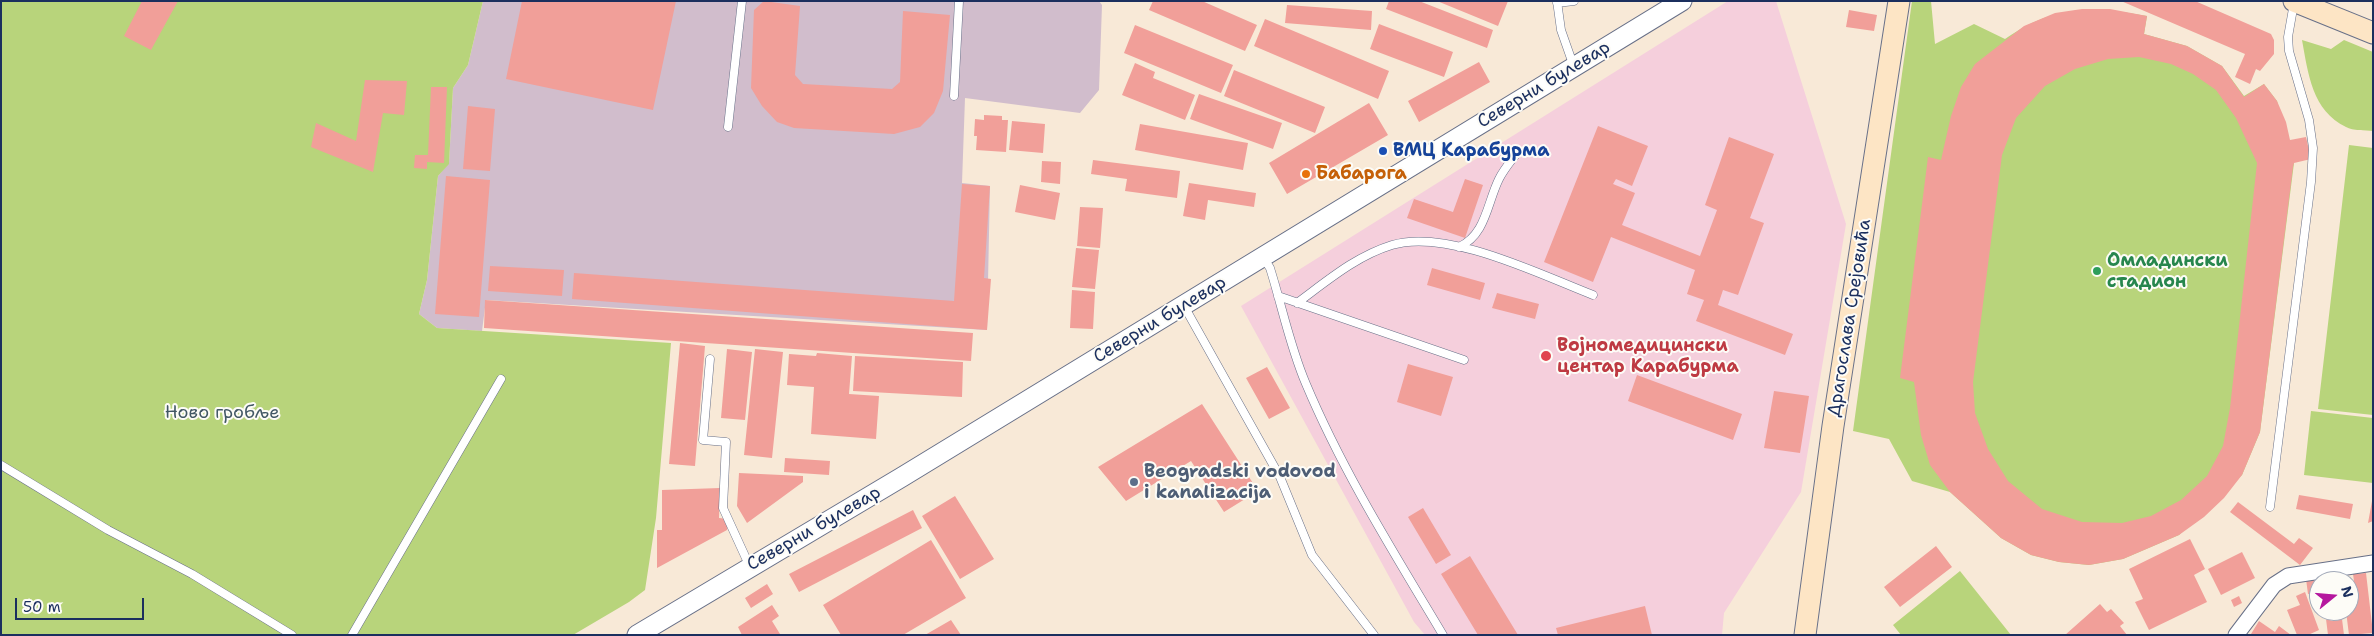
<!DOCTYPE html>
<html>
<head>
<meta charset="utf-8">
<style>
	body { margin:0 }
	#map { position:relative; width:2374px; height:636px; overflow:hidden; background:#f8e9d7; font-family:"Shantell Sans",sans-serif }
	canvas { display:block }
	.frame { position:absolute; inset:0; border:2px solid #1b2f5e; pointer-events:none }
	.north { position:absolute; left:2309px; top:571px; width:50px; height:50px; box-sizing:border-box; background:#fdfcf7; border:1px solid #a3aaba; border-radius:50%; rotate:73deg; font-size:14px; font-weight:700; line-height:20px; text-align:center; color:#1b2f5e }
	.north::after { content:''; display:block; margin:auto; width:18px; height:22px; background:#b5179e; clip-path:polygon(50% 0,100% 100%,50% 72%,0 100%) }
	.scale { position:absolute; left:15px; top:598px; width:129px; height:22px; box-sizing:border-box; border:2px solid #1b2f5e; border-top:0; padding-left:6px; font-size:15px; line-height:18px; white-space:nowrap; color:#1b2f5e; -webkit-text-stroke:4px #fdfcf7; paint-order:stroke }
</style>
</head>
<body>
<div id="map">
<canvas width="2374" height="636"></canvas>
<div class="frame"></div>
<div class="north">N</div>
<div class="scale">50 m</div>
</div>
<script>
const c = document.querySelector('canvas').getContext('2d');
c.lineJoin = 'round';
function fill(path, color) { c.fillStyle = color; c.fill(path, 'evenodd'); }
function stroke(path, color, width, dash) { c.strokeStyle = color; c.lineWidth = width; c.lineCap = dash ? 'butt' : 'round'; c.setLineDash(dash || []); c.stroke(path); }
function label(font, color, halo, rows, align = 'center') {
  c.font = font + ' "Shantell Sans",sans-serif'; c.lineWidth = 4; c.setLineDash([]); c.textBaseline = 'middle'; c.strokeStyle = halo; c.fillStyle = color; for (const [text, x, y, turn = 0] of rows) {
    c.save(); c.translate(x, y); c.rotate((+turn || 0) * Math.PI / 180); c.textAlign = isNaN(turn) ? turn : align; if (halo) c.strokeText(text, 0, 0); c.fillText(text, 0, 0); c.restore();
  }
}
fill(new Path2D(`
	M1728,1H1776L1846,224L1801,492L1724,613L1722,635H1425L1414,622L1241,306Z`), '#f5cfdc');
fill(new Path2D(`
	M483,1H1099L1102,5L1099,90L1080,113L965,98L962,183L990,186L987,330L486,300L482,331L437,328L419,314L427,280L438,176L449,163L453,88L468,65Z`), '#d1bdcc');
fill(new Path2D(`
	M1,1H483L468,65L453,88L449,164L438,176L427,280L419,314L437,328L671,343L656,518L645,590L629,602L573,635H1Z
	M1912,1H1931L1935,44L1974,24L2005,39C2053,5 2091,6 2147,16L2144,34L2187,46L2222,66L2244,96L2264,84L2277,101L2294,163L2260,432L2242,475L2179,535L2123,559L2089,565L2059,562L2031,555L2001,538L1950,492L1912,481L1889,439L1853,431Z
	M2302,40L2331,49L2344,40L2373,52V131C2365,130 2353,131 2346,127C2312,111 2308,73 2302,40Z
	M2349,145L2373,148V415L2318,409Z
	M2311,411L2373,418V483L2304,475Z
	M1960,571L2011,635H1901L1893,625Z`), '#b8d47b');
fill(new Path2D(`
	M142,1H178L151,50L124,36Z
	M522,1H676L653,110L506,79Z
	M764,1L800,6L795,75L803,84L892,89L900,82L903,11L950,15L943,91L934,113L920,127L894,134L794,128L777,122L762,106L751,88L754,10Z
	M1153,1H1202L1257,25L1245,51L1149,10Z
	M1389,1H1419L1493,30L1487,48L1386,9Z
	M1437,1H1508L1498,26Z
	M2121,1H2195L2271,34L2274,40V54L2260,71L2256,69L2250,84L2235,77L2245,54Z
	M1287,5L1372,11L1371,30L1285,23Z
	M2082,9H2110L2147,16L2144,34L2187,46L2222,66L2244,97L2264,84L2277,101L2286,122L2290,140L2306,137L2311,159L2294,163L2293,167L2260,432L2242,475L2224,498L2204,517L2179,535L2123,559L2089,565L2059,562L2031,555L2001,538L1950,492L1930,465L1921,435L1914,382L1900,378L1928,157L1941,160L1951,116L1961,87L1975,64L2024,26L2055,13ZM2139,57L2171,64L2193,74L2216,90L2236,118L2257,163L2230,408L2223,446L2207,476L2181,500L2151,516L2122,523L2082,522L2042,509L2008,481L1988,449L1975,413L1973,382L2002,155L2016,118L2045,86L2075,69L2108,59Z
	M1849,10L1877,15L1874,31L1846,27Z
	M1265,19L1389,71L1378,99L1254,46Z
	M1379,24L1453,52L1444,77L1370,49Z
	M1135,25L1233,65L1221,93L1124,53Z
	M1479,62L1490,82L1419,122L1408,101Z
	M1135,63L1155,72L1153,78L1195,95L1185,120L1122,95Z
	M1234,70L1325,107L1315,133L1224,96Z
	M365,80L407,81L404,115L383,113L373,172L311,147L316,123L356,141Z
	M431,87H447L444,163L427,162V169L414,168L415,155H428Z
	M1199,94L1282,123L1273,149L1190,119Z
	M1369,103L1388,135L1287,194L1269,163Z
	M468,106L495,109L490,171L463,169Z
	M984,115L1002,116V120H1008L1006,152L976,150L977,136H974L975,119L984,120Z
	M1012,121L1045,124L1043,153L1009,150Z
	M1140,124L1248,143L1243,170L1135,150Z
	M1598,126L1648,146L1632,186L1616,179L1613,184L1635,193L1622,225L1700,256L1717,210L1705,205L1729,137L1774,154L1750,218L1764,223L1738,295L1723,290L1718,305L1793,334L1785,355L1696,321L1704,300L1687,294L1695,270L1611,237L1593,282L1544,262Z
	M1093,160L1180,171L1177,198L1125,191L1127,179L1091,174Z
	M1042,161L1061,162L1060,184L1041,182Z
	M446,176L490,180L479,317L435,314Z
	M1465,179L1483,185L1465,238L1407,218L1414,199L1453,212Z
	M1189,183L1256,193L1254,207L1208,200L1205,220L1183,216Z
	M962,184L990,186L984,278L991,279L987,330L572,299L574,273L954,301Z
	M1020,185L1060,193L1055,220L1015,212Z
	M1080,207L1103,208L1100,248L1077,246Z
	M1076,248L1099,250L1095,289L1072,287Z
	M490,266L564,270L562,296L488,291Z
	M1432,268L1485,283L1480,300L1427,285Z
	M1072,290L1095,292L1093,329L1070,328Z
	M1497,293L1539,304L1535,319L1492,308Z
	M485,300L973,333L971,361L484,328Z
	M680,343L705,346L695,466L669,464Z
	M727,349L752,352L745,420L721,418Z
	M755,349L783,352L772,458L744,455Z
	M817,353L852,356L849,394L879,396L876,439L811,434L814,387L787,385L789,354L816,356Z
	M855,356L963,362L962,397L853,391Z
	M1408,364L1453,377L1441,416L1397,402Z
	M1267,367L1290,408L1269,419L1246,378Z
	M1637,375L1742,414L1733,440L1628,401Z
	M1774,391L1809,396L1800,453L1764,448Z
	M1202,404L1258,491L1224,512L1191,461L1126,501L1098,467Z
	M785,458L830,461L829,475L784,472Z
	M739,473L803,476V482L747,523L737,506Z
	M720,488L719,518L729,519L727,530L657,568V530H662V490Z
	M2299,495L2353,504L2350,519L2296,509Z
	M955,496L994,559L960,579L922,516Z
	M2372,501L2373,521L2368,523Z
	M2238,502L2294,544L2299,538L2313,548L2300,565L2230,512Z
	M1423,508L1451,555L1436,564L1408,517Z
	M913,510L922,528L799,592L789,574Z
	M2190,539L2205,569L2194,575L2207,602L2149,630L2135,602L2143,599L2129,569Z
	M931,540L966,598L903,635H841L823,605Z
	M1936,546L1952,567L1900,607L1884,587Z
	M2242,552L2255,578L2221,595L2208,569Z
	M1470,556L1490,589L1518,635H1478L1441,574Z
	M2366,573L2373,633L2349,635L2346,611H2349V582L2354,581L2353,574Z
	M2321,577L2319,592L2308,594L2306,579Z
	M767,584L773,594L751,608L745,598Z
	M2305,592L2319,630L2308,635H2297L2287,610L2300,605L2296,596Z
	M2239,596L2242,603L2234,607L2231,600Z
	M2100,604L2107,612L2111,609L2124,623L2120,626L2127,635H2065Z
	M772,605L779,616L772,621L780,634L742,635L738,627Z
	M1645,606L1652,635H1558L1556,628Z
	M2325,611H2341L2344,635H2328Z
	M951,620L961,635H925Z
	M2259,621L2275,632L2279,626L2291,635H2252L2251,634Z`), '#f19f99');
const service = new Path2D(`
	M1557,1L1561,30L1574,67
	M1557,3L1574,1
	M954,96L959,1
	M728,127L742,1
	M1459,247C1486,235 1487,203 1499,179C1504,169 1511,161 1517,153
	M1263,257L1270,268C1282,306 1290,347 1306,384C1343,472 1394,553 1443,635
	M1278,296L1464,360
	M1297,303C1327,281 1356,256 1392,245C1447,228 1541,275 1593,295
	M1184,306L1280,477L1312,555L1374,635
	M710,359L703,440L726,442L723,508L750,567
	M1,465L108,530L192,574L292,635
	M2270,507L2311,182L2313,148L2309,120L2289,51L2288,37L2294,3
	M352,635L501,379`);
const minor = new Path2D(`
	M2236,635L2274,585L2288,576L2373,563`);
const tertiary = new Path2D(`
	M637,635L902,477L1682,1`);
const secondary = new Path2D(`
	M2294,1L2373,33
	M1805,635L1833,426L1899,1`);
stroke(service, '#687088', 9);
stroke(minor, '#687088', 17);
stroke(tertiary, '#687088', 21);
stroke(secondary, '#687088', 23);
stroke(service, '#fff', 8);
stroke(minor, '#fff', 15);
stroke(tertiary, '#fff', 19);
stroke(secondary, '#fde5c5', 21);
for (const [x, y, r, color] of [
	[1383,151,5,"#1a4fb4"],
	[1306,174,5,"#e8710a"],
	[2097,271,5,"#2e9e5b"],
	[1546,356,6,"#e0444e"],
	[1134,482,5,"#5c6f8a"]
]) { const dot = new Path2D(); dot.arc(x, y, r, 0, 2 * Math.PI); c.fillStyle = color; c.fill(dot); stroke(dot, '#fdfcf7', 2); }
label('18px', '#1b2f5e', '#fdfcf7', [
	["Северни булевар",1544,85,-31],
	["Драгослава Срејовића",1850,318,-81],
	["Северни булевар",1160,320,-31],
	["Северни булевар",814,529,-30]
]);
label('bold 18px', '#164399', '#fdfcf7', [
	["ВМЦ Карабурма",1393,151]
], 'left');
label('bold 18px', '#c56008', '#fdfcf7', [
	["Бабарога",1316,174]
], 'left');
label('bold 18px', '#27864d', '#fdfcf7', [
	["Омладински",2107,261],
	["стадион",2107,282]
], 'left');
label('bold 18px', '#be3a42', '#fdfcf7', [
	["Војномедицински",1557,346],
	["центар Карабурма",1557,367]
], 'left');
label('18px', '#425865', '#fdfcf7', [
	["Ново гробље",222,413]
]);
label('bold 18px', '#4e5e75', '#fdfcf7', [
	["Beogradski vodovod",1144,472],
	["i kanalizacija",1144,493]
], 'left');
</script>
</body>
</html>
